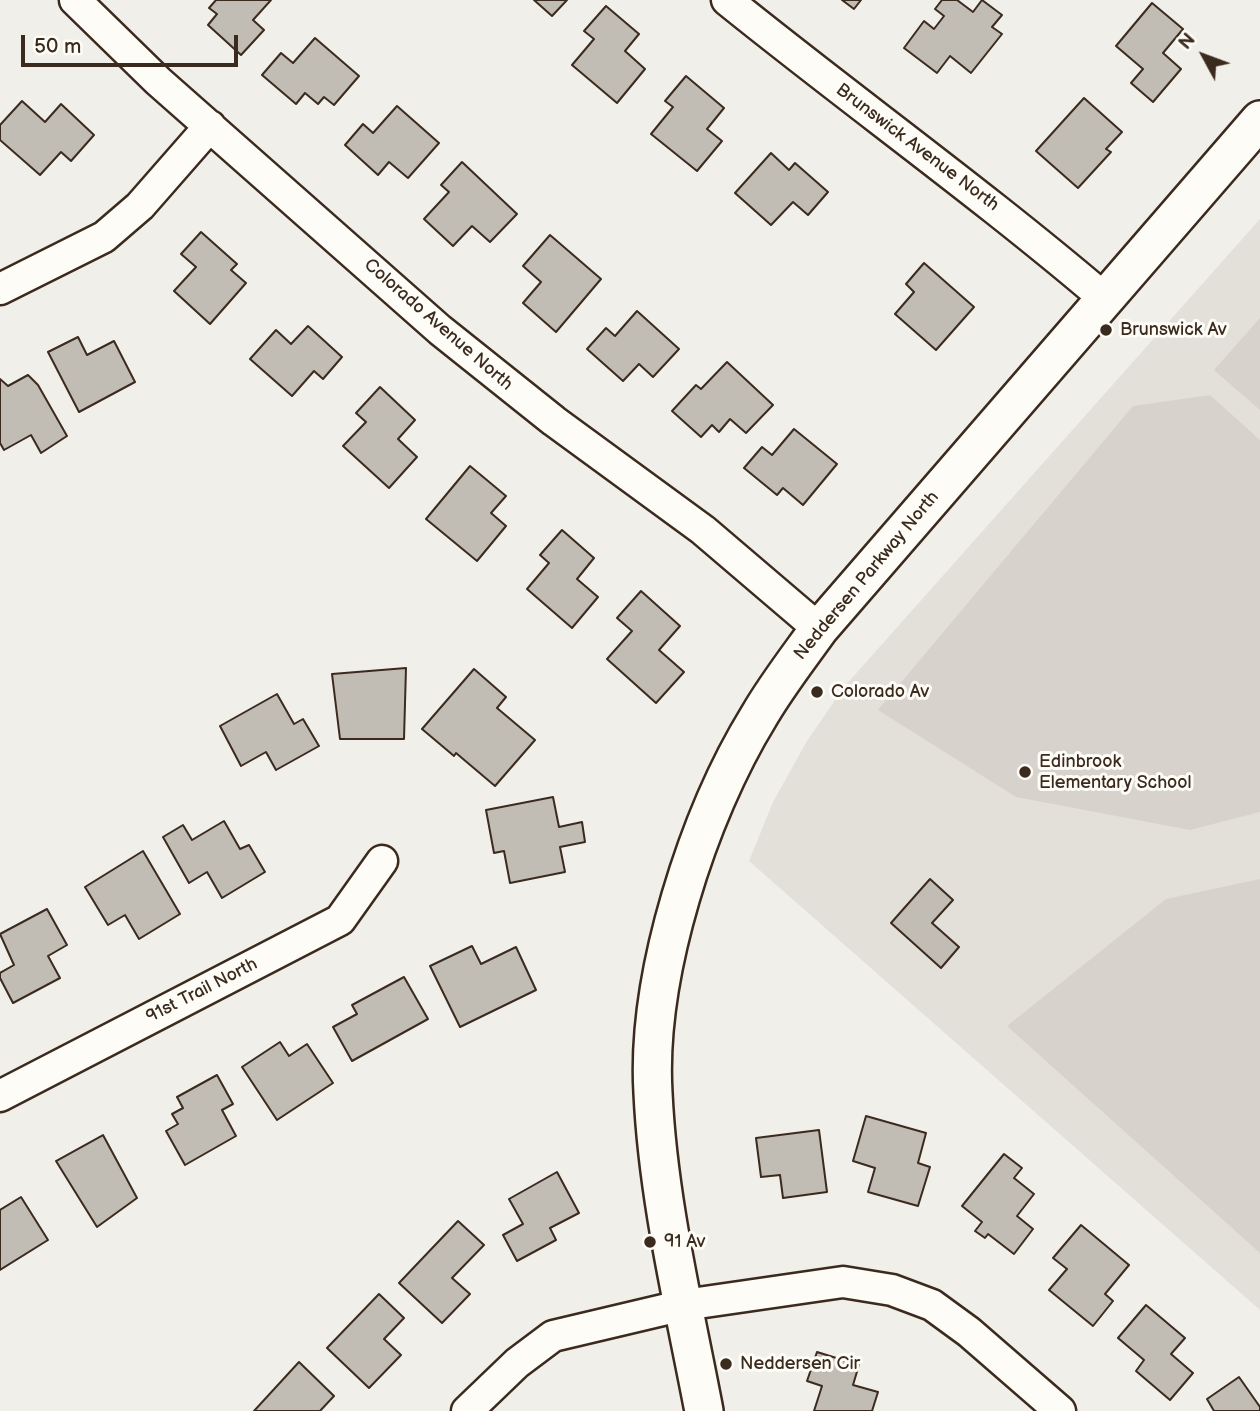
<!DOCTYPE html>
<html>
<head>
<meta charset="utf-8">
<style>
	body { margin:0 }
	#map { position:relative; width:1260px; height:1411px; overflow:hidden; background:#f1efea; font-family:"Balsamiq Sans",sans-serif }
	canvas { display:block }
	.north { position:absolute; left:1169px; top:21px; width:70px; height:70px; -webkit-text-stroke:5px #fdfcf7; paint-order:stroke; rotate:311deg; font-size:19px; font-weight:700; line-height:28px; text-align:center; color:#3b2a1e }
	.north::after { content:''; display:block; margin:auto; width:24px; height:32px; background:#3b2a1e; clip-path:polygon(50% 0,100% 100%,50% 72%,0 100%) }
	.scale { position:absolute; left:21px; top:35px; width:217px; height:32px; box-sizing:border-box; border:4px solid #3b2a1e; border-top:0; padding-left:9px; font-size:21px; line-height:24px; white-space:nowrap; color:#3b2a1e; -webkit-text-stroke:5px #fdfcf7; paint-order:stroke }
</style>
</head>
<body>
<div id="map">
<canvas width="1260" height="1411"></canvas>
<div class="north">N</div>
<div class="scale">50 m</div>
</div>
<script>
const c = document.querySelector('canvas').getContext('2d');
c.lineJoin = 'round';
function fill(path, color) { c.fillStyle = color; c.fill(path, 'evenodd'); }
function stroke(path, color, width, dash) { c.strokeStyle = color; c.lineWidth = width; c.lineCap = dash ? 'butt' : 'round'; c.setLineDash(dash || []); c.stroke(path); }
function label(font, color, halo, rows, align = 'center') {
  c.font = font + ' "Balsamiq Sans",sans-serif'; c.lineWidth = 6; c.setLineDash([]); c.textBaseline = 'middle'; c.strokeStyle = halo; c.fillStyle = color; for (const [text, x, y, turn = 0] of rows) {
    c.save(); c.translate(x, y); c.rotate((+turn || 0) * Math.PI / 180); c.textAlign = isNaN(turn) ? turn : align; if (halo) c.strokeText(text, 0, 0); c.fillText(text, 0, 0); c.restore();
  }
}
fill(new Path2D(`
	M1260,219V1310L749,861L773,802L807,741L844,687Z`), '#e3e0da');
fill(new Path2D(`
	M1260,318V410L1214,370Z
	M1210,395L1260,440V812L1190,830L1016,797L878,710L1133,406Z
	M1260,879V1253L1007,1026L1166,899Z`), '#d7d2cc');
const building = new Path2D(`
	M216,0H271L253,20L264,30L241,55L208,25L217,14L209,8Z
	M534,0H567L552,16Z
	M842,0H861L854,9Z
	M942,0H957L973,12L982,0L1002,15L992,27L1002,34L971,73L950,56L937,73L904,48L924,21L934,29L944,16L935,9Z
	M1152,3L1183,29L1163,53L1181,69L1153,102L1131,83L1143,69L1116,46Z
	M606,6L639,34L625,51L645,69L617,103L572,65L594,39L584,31Z
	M315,38L359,76L334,105L324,97L318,104L305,93L296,104L262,75L281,53L293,63Z
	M686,76L724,108L707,129L722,141L697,171L651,134L673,107L665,101Z
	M1084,98L1122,132L1106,149L1111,152L1078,188L1036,151Z
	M22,101L45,122L61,104L94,135L71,161L61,152L40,175L0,140V125Z
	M397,106L439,143L408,178L389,162L378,175L345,145L363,124L373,133Z
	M771,153L789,170L795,163L828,192L808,215L793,202L771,225L735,193Z
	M462,162L517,214L490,242L472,226L453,246L424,219L449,192L441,185Z
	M201,232L237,264L231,270L246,283L210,324L174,291L196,267L181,254Z
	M550,235L601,279L556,332L523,303L541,282L523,266Z
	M924,263L974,307L936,350L895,314L914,292L906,284Z
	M637,311L679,349L653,377L639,364L623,381L587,349L606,328L615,336Z
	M308,326L342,357L323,379L314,371L292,396L250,359L276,330L291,344Z
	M78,337L87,355L114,341L135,382L79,412L48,352Z
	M727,362L773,405L746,433L730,419L719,432L712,425L701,437L672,411L696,385L701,389Z
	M28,375L38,385L67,436L41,453L31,435L4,450L0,443V379L8,386Z
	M380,387L415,420L398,439L417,457L389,488L343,446L366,422L356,413Z
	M794,429L837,464L803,505L783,488L777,495L744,468L762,447L772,455Z
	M470,466L506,496L491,513L506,526L477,561L426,519Z
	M562,530L594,558L577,579L598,597L572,628L527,589L549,563L540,555Z
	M641,591L680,626L659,650L684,672L656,703L607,659L632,631L617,618Z
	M406,668L404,739H340L332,674Z
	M474,669L506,697L497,708L535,740L495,786L456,753L454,756L422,729Z
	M277,694L294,724L303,719L319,746L276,770L266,752L241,766L220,726Z
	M553,797L559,827L582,822L585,842L560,847L565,872L510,883L504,851L494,853L486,810Z
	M224,821L240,849L249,845L265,872L222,898L207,872L189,883L163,837L183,825L192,840Z
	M143,851L180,914L139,939L125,915L108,925L85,887Z
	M930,879L953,900L932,923L959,947L941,968L891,923Z
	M47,909L67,945L48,956L60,978L13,1003L0,978V973L14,965L0,934Z
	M472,946L481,964L516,947L536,990L460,1027L430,966Z
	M404,977L428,1019L352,1061L333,1027L357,1014L352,1005Z
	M280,1042L289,1056L307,1044L333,1083L277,1120L242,1067Z
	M217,1075L233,1104L222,1110L236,1136L185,1165L166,1131L178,1124L172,1114L183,1108L177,1097Z
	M866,1116L926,1133L918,1163L930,1167L918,1206L868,1192L875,1168L853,1161Z
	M819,1130L827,1192L783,1198L780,1175L761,1177L756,1138Z
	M103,1135L137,1198L97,1227L56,1161Z
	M1004,1154L1022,1168L1014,1178L1034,1194L1017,1216L1033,1229L1014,1254L988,1234L985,1238L975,1231L982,1222L962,1206Z
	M557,1172L579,1213L550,1228L556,1240L517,1261L503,1235L523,1224L509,1199Z
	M21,1197L48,1240L0,1270V1210Z
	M458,1221L484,1245L452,1278L470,1294L442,1323L399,1283Z
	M1081,1225L1129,1265L1105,1294L1113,1301L1093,1326L1049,1290L1067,1269L1053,1258Z
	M379,1294L404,1318L384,1339L401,1355L369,1388L327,1348Z
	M1146,1305L1185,1338L1171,1354L1193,1373L1170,1400L1136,1371L1144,1360L1118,1338Z
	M817,1352L859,1365L853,1385L878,1392L872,1411H814L822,1386L807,1381Z
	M299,1362L334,1396L320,1411H254Z
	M1239,1377L1260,1407V1411H1214L1207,1399Z`);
fill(building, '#c1bcb4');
stroke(building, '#3b2a1e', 2);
const minor = new Path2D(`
	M75,0L158,81L440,330L554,421L703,530L819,629
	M727,0C852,101 982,194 1104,298
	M0,289L104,237L140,206L210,126
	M0,1096L340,920L382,861
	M467,1411L517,1363L553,1336L684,1305L843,1282L892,1290L932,1305L969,1332L1060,1411`);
const tertiary = new Path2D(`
	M704,1411C684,1306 658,1200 653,1093C646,976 698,815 759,716C777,685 799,657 819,629L1260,120`);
stroke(minor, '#3b2a1e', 35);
stroke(tertiary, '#3b2a1e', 42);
stroke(minor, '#fdfcf7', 30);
stroke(tertiary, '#fdfcf7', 37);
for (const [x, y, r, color] of [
	[1106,330,7,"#3b2a1e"],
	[817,692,7,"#3b2a1e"],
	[1025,772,7,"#3b2a1e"],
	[650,1242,7,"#3b2a1e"],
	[726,1364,7,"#3b2a1e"]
]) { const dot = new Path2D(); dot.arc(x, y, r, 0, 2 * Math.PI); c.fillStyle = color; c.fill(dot); stroke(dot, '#fdfcf7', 2.5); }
label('18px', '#3b2a1e', '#fdfcf7', [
	["Brunswick Avenue North",917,148,37],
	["Colorado Avenue North",438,325,41],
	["Neddersen Parkway North",867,576,-50],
	["91st Trail North",202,991,-27]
]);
label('18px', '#3b2a1e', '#fdfcf7', [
	["Brunswick Av",1120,330],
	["Colorado Av",831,692],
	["Edinbrook",1039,762],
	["Elementary School",1039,783],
	["91 Av",664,1242],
	["Neddersen Cir",740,1364]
], 'left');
</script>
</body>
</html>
